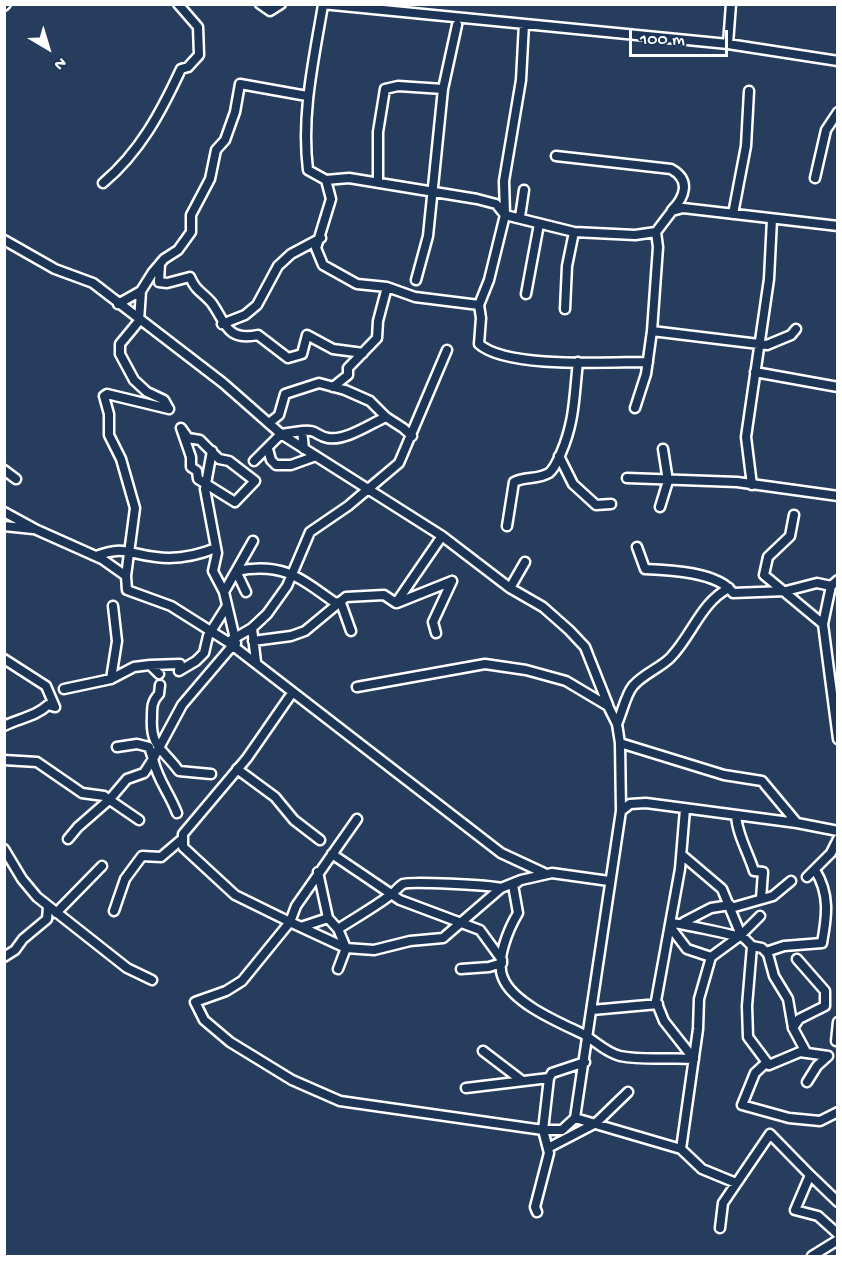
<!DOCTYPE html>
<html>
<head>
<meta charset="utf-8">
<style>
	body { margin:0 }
	#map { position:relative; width:842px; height:1261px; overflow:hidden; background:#263d5e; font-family:"Gochi Hand",sans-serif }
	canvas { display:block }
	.frame { position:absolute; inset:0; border:6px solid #fff; pointer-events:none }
	.north { position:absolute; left:18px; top:18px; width:60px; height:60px; -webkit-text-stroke:4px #1d3557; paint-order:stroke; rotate:142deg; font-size:16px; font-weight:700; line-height:24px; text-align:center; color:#fff }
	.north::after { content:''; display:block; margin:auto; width:21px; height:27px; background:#fff; clip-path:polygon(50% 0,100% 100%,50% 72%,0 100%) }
	.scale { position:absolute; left:629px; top:30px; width:99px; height:27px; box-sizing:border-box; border:3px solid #fff; border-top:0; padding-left:8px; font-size:18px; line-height:21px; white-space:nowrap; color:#fff; -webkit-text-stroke:4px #1d3557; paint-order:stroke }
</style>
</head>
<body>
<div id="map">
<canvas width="842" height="1261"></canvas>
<div class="frame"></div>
<div class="north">N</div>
<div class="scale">100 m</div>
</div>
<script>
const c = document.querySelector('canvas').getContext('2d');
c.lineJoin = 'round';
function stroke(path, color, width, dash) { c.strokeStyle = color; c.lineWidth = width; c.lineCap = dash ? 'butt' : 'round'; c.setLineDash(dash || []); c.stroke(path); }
const minor = new Path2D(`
	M260,4L270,11L281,4
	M322,4L728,44L838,61
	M323,5C314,59 301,114 308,170L326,180L331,199L316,248L323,265L357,284L387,287L415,297L479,305
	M4,6L6,4
	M524,24L521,80L504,181L505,215L489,280L479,305L481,318L479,344C507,369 610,362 648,362
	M728,44L731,4
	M556,156L671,169C691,180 685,197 672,210
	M815,178L826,130L838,112
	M326,180L349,178L477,199L496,204L505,215L574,232L635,235L656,232L672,211L683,208L838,226
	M103,183C140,152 161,112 181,69L188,67L199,55L198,27L178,4
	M378,183V132L385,89L398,86L443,89
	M733,214L746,146L749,91
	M520,217L524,190
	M4,240L55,269L93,283L223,383L281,434L442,536L510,588L543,607L569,630L585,647L608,705
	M160,264L159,282L167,283L190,277C195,290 202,292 211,302C225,320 225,342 258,335L288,358L302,354L307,335L333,349L363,353
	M416,280L428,236L443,89L457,25
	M526,294L539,224
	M118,304L141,291
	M565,309L567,266L574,232
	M222,324L245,315L257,305L278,266L291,254L321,238
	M652,331L658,247L656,232
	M755,372L838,387
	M333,387L348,375V368L377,338L378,321L387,287
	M635,408L646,374L652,331L767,345L791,335L796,329
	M169,409L164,400L147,392L134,380L120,354V344L139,321L141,291L153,272L164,259L178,250L191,232V215L210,179L216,150L225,140L235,112L240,84L307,96
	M269,423L279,415L285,394L319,383L345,390L370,401L386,417L403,428L412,436
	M181,428L188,438L200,440L219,459L229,461L255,481L235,502L198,479L197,471L191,467V457Z
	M302,431C317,429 316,436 328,438C346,441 370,424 386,417
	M268,449L271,460L276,465H291L316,456
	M212,451L205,489L217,553L213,571L224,592L236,643
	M559,456L573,484L596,505L611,504
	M254,461L281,434L302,431L304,449
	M4,470L16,479
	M627,478L737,482L838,496
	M752,485L746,437L769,279L772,219
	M660,507L668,481L663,449
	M4,512L37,530L102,559L126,576L127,590L171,606L228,642L501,853L544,873
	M794,515L790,536L768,557L764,575L823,624L838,739
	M4,526L33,529
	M507,526L514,482C525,476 537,480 549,473C555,468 558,460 561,453C575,421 574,396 578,362
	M637,547L645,569C670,570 718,572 733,593L786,591L817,583L831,586
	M96,556C126,545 127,554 156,557C177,560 196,556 216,548
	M126,576L135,508L121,459L109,435V414L104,396L107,394L169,409
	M510,588L525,562
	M224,592L236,571C282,562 299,577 334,602L341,603L351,631
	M246,592L236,571L253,541
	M396,603L442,536
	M397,603L452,581
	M823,624L831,586L838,580
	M252,628L256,662
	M436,633L433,622L452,581
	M253,641L291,636L305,631L346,597L384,595L396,603
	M228,642L252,628L267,614L287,586L310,532L348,506L399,463L447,350
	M4,659L46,686L55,707L48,705C35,717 20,718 4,726
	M150,665L180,664L179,671L196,661L204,653L208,636L227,606
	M111,679L117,641L113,606
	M160,685L159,694C152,701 152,707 152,717C150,747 163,749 179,771L211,774
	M357,687L485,664L526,670L566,681L608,706L617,724L620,743L621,811L575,1118L562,1130H543L340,1101L292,1080L230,1042L204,1020L195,1002L226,991L242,981L290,922L346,948L374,950L410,941L443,938L501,888L521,880L552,873L609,881
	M64,689L111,679L134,667L150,665L159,674
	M290,696L247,758L183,834V847L235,895L290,922L296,906L357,819
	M617,724C622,713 626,694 633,686C643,674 660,668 670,658C692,636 700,603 729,588
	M620,743L724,775L762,781L797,823
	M4,760L37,762L82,793L104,796L139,820
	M237,769L275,797L294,820L320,840
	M685,809L680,869L656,1001L664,1021L694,1059
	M621,811L630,804L646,803L797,823L838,831
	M177,813C169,792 158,781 153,759L182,705L233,645
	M736,815C737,834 748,852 754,871L763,872L761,899
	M68,839L78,827L110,799L127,779L144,773L153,759L149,747L137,744L117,747
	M4,849L22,879L37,897L127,968L152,980
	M332,854L400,900L480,930L502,960
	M682,855L722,889L741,935L752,946L747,1006L748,1037L769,1065L800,1052L828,1056
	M318,872L328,918
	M807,877L831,853L838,839
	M518,882L513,885L518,913C509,928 495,960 503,978C513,1003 558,1022 581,1033C595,1040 604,1052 620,1056C645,1061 669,1057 694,1059
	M731,908L773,896L791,881
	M114,911L125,879L142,856L161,857L181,840
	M56,913L102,866
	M684,922L711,908L730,905
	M671,923C678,923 735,935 739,937
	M301,927L328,918L338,929
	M671,928L687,949L711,957L699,999L698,1029L681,1149
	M752,946L762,948L768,954L774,976L788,999L793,1028L806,1052
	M766,952L784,946L822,943C827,916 830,894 815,870
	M4,957L15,950L23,939L47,919L48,907
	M711,957L741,935L760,916
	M338,969L346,948L338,929C355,918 373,908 389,896C394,893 398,887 403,884C410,881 490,885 501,888
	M461,969L489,967L502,963
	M592,1010L658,1004
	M793,1028L799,1019L825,1006V991L797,959
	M836,1041L838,1022
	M483,1051L521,1080
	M767,1062L755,1073L742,1105L789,1118L820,1121L838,1112
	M807,1082L817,1066L828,1056
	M466,1088L549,1078
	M575,1118L681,1149L702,1169L736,1183
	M548,1148L596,1123L628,1092
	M838,1202L810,1175L795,1210L818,1216L838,1234
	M537,1212L535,1207L549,1153L543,1130L549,1078L552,1073L585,1062
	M720,1228L723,1203L770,1134L810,1175
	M812,1256L838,1240`);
stroke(minor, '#fff', 13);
stroke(minor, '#1d3557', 8);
</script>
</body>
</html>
